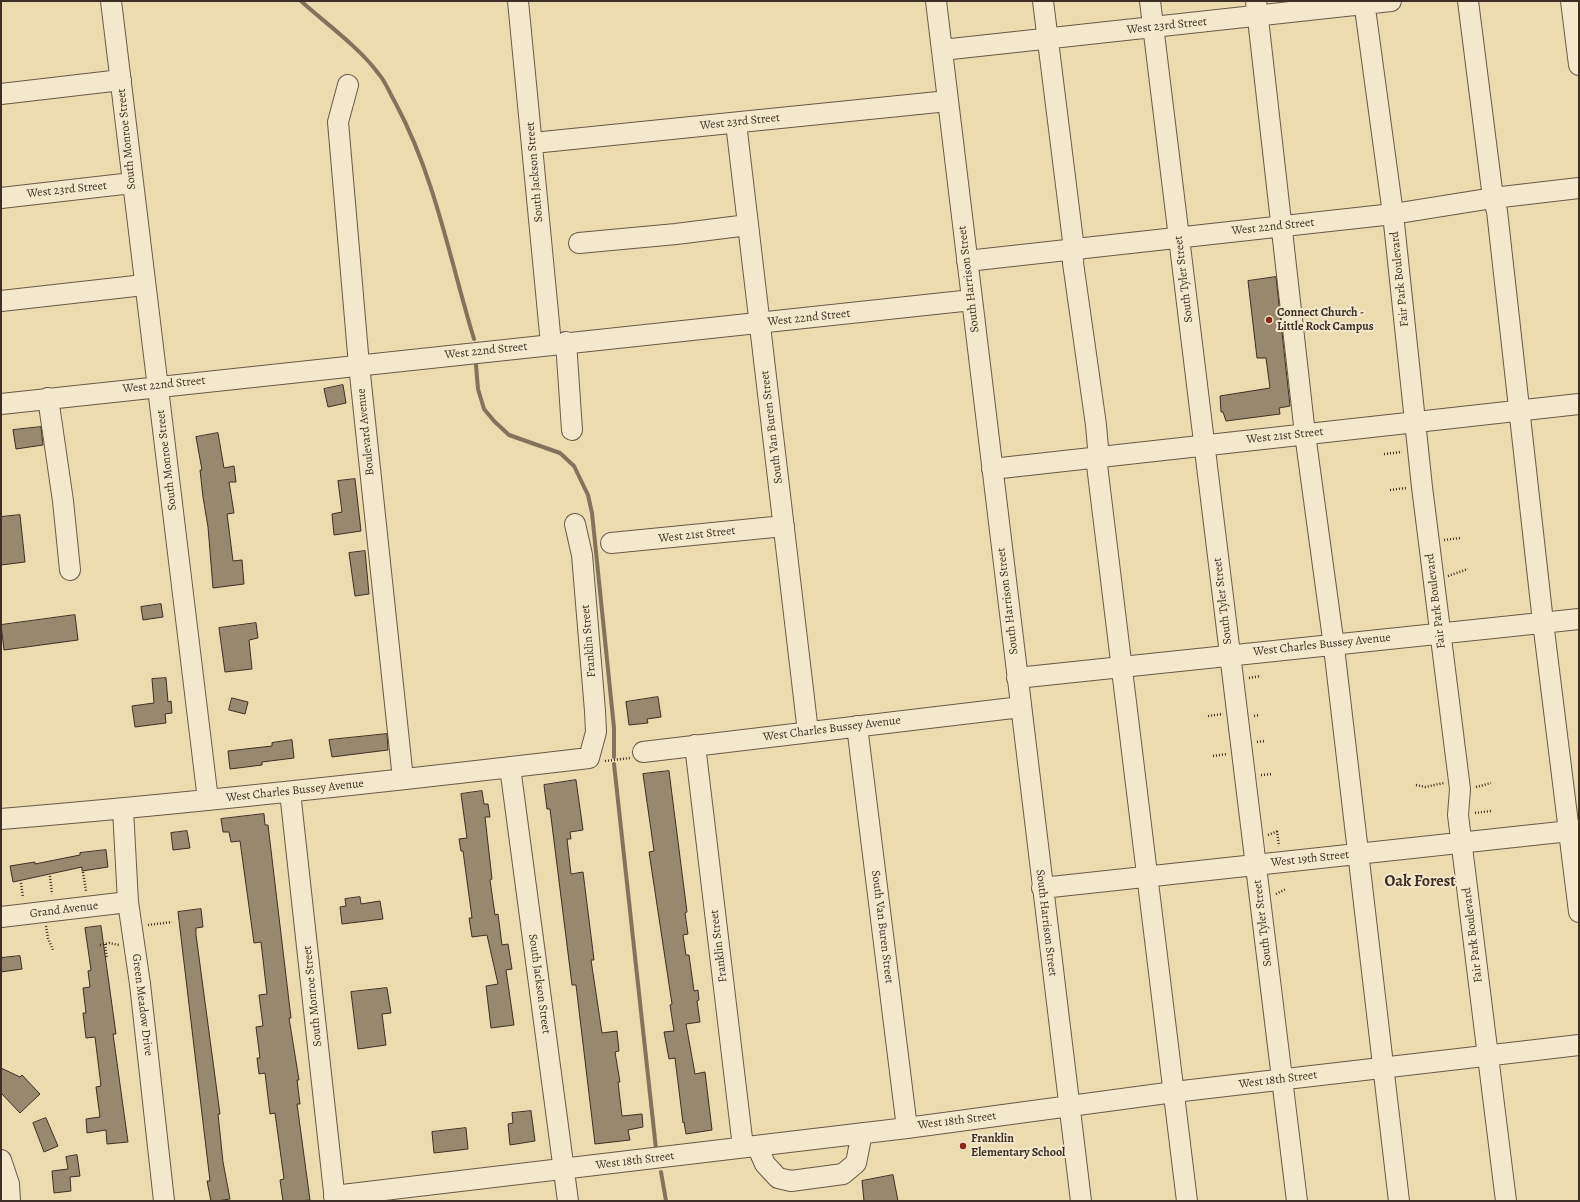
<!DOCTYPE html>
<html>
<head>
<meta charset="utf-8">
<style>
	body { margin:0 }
	#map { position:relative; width:1580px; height:1202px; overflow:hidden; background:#ecdbaf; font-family:Alegreya,serif }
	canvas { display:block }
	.frame { position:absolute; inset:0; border:2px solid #3e2e26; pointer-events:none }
</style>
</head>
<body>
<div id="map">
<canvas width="1580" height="1202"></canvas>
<div class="frame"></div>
</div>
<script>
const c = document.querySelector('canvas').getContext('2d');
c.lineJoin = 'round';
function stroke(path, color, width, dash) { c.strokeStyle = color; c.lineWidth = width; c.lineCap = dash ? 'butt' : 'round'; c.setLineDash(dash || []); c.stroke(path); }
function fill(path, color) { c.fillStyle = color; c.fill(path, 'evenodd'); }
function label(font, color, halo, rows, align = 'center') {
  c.font = font + ' Alegreya,serif'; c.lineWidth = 4; c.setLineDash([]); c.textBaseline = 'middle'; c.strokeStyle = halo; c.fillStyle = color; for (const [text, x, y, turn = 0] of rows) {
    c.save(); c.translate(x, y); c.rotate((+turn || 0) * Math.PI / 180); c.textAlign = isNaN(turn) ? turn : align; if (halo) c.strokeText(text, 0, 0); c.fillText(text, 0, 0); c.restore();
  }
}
stroke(new Path2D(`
	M301,1C325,23 359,47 378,73C386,82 390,94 396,104C435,177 450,260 474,339
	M476,365L478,389L484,409L494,421L509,435L560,453L574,466L588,495L592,513L614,728V757
	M614,764L656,1149
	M661,1172L666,1201`), '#83725c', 4);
const building = new Path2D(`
	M1276,277L1290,406L1279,408L1280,414L1226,421L1223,412H1221L1220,396L1270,388L1266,358H1257L1248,281Z
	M343,385L346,403L328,407L324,389Z
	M41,427L43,445L16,449L13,430Z
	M218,433L224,468L234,466L236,482H229L234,513L227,514L233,561L242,560L244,584L213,588L208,527L203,497L200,470H202L196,437Z
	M355,479L361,531L334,535L332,514L342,512L338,481Z
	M20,515L25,562L1,565V517Z
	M365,551L369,594L355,596L349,553Z
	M161,604L163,617L143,620L141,607Z
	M75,615L78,640L4,650L1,625Z
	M256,623L258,638L249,640L252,669L225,672L219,628Z
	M166,678L168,702L171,701L172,713L165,714L166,723L135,727L132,706L154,703L152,679Z
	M658,697L661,717L647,719L648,723L629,725L626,702Z
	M232,698L248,702L245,714L229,710Z
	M387,734L388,750L332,757L329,740Z
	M292,740L294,758L262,762V765L230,769L228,751L272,746V743Z
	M669,771L687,912L685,913L688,934L683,935L686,955H689L694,991L698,990L699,1000L697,1001L700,1022L686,1024L695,1074L705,1072L712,1130L686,1134L684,1122L683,1123L675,1058L669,1059L664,1032L674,1031L670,1005L672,1004L649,852L654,851L643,774Z
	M576,780L583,830L570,832L571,839H567L571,874L583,872L594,960H591L602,1033L617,1031L619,1051L615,1052L620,1082H618L622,1116L642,1114L643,1127L628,1130L630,1140L595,1144L576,985H572L550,809H547L544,785Z
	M482,791L484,804H488L490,817H485L492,879L490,880L495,915L498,914L502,945L508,944L512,969L506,970L514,1025L491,1028L486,986L498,984L487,935L472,937L469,918H472L463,851H461L459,839L467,838L461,794Z
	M264,814L265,825H268L291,1018H289L299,1080H297L300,1104H297L310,1200L300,1201H283L280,1180L284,1179L275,1113L270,1114L265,1073L259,1074L257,1058H260L256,1027L263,1026L259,995L267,994L261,942L254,943L240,841L231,842L229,832H223L221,819Z
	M187,831L190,848L173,850L171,833Z
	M106,850L108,867L82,871V867L13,882L10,866L35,862V864L80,855V853Z
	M360,897L361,904L380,901L383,919L342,924L340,907L346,906L345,899Z
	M201,909L203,927L196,928V935L220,1114H218L223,1162L230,1199L217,1201H211L207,1181H210L178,912Z
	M101,926L116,1034H113L128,1142L107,1144L106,1130L87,1133L86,1119L100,1117L96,1087L101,1086L95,1037L86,1038L83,1013H86L83,988L90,987L88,971L91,970L85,928Z
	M20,956L22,969L1,972V958Z
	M387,988L391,1013L382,1014L386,1045L358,1049L351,992Z
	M1,1068L20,1077L22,1075L40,1094L20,1113L1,1093Z
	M531,1111L535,1141L510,1145L508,1124L513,1123L512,1113Z
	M46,1118L58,1146L44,1152L33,1123Z
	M466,1128L468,1149L434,1153L432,1132Z
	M77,1155L80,1176L70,1177L71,1191L54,1193L52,1171L68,1169L66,1157Z
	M893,1175L898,1201H864L862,1181Z`);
fill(building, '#98886d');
stroke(building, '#3e2e26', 1);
const minor = new Path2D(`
	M111,1L208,800
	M518,1L551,344
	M936,1L1081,1201
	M1043,1L1074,249L1073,263L1096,425L1098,448L1096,457L1187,1201
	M1150,1L1297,1201
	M1256,1L1305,434L1333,639L1399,1201
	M1364,1L1393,214L1422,487L1460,789L1458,815L1506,1201
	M1468,1L1493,198L1497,211L1543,622L1579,912
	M1571,1L1579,65
	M942,50L1391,1
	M348,85L338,122L359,365L403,779
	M1,94L121,80
	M736,123L808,732
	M533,143L948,101
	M1,198L132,183
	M579,243L676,234L748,225
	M967,261L1393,214L1493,198L1579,188
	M1,301L144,285
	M566,342L572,430
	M48,398L63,501L70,570
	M1,404L972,300
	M992,469L1579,404
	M611,543L784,526
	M1017,678L1579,619
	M857,726L907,1128
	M695,745L743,1147
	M643,752L1021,707
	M510,767L568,1201
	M290,792L335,1201
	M123,809L128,902L140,984L164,1201
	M1,819C197,803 393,781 589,758L596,732L595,711L582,555L575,524
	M1042,888L1579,830
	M1,917L128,902
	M757,1146L765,1164L778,1178L791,1181L843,1174L856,1163L862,1133
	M1,1160L9,1184L10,1201
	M334,1196L907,1128L1174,1092L1579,1045`);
stroke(minor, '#6a5948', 22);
stroke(new Path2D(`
	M1384,454L1402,452
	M1390,490L1406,488
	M1444,540L1460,538
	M1448,576L1468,569
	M1249,678L1261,676
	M1208,716L1223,714
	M1254,716L1260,715
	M1257,742L1264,741
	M1213,756L1227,754
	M605,761L630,758
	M1261,775L1273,774
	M1416,785L1425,787L1444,783
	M1476,787L1491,783
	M1475,813L1491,811
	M1277,831L1279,846
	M1268,835L1278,831
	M83,872L86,891
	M50,876L52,894
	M21,883L23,898
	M1276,894L1286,889
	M148,925L172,922
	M46,926L48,938L53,950
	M105,944L107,959
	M100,945L109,943L119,945`), '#3e2e26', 2.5, [1, 2]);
stroke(minor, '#f3e8cb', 20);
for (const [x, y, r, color] of [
	[1269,320,4,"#8f2418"],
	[963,1146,4,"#8f2418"]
]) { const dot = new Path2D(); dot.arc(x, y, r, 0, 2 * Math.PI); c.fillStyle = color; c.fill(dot); stroke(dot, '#f3e8cb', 1.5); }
label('12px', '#3e2e26', '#f3e8cb', [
	["West 23rd Street",1167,26,-6],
	["West 23rd Street",740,122,-6],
	["South Monroe Street",127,139,-96],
	["South Jackson Street",535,172,-95],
	["West 23rd Street",67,190,-6],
	["West 22nd Street",1273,227,-6],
	["South Harrison Street",969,279,-97],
	["South Tyler Street",1184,279,-97],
	["Fair Park Boulevard",1400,279,-96],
	["West 22nd Street",809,318,-6],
	["West 22nd Street",486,351,-6],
	["West 22nd Street",164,385,-6],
	["South Van Buren Street",772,427,-97],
	["Boulevard Avenue",366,432,-96],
	["West 21st Street",1285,436,-6],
	["South Monroe Street",167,460,-97],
	["West 21st Street",697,535,-6],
	["South Harrison Street",1008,601,-97],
	["South Tyler Street",1223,601,-97],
	["Fair Park Boulevard",1436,601,-97],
	["Franklin Street",589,641,-95],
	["West Charles Bussey Avenue",1322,645,-6],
	["West Charles Bussey Avenue",832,729,-7],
	["West Charles Bussey Avenue",295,791,-6],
	["West 19th Street",1310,859,-6],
	["Grand Avenue",64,910,-7],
	["South Harrison Street",1046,923,83],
	["South Tyler Street",1263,923,-97],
	["South Van Buren Street",882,927,83],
	["Fair Park Boulevard",1473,935,-97],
	["Franklin Street",719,946,-97],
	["South Jackson Street",539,984,82],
	["South Monroe Street",313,996,-96],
	["Green Meadow Drive",142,1005,83],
	["West 18th Street",1278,1080,-7],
	["West 18th Street",957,1121,-7],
	["West 18th Street",635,1161,-7]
]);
label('bold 12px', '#3e2e26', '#f3e8cb', [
	["Connect Church -",1277,313],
	["Little Rock Campus",1277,327],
	["Franklin",971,1139],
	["Elementary School",971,1153]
], 'left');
label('bold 16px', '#3e2e26', '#f3e8cb', [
	["Oak Forest",1420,882]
]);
</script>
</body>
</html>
